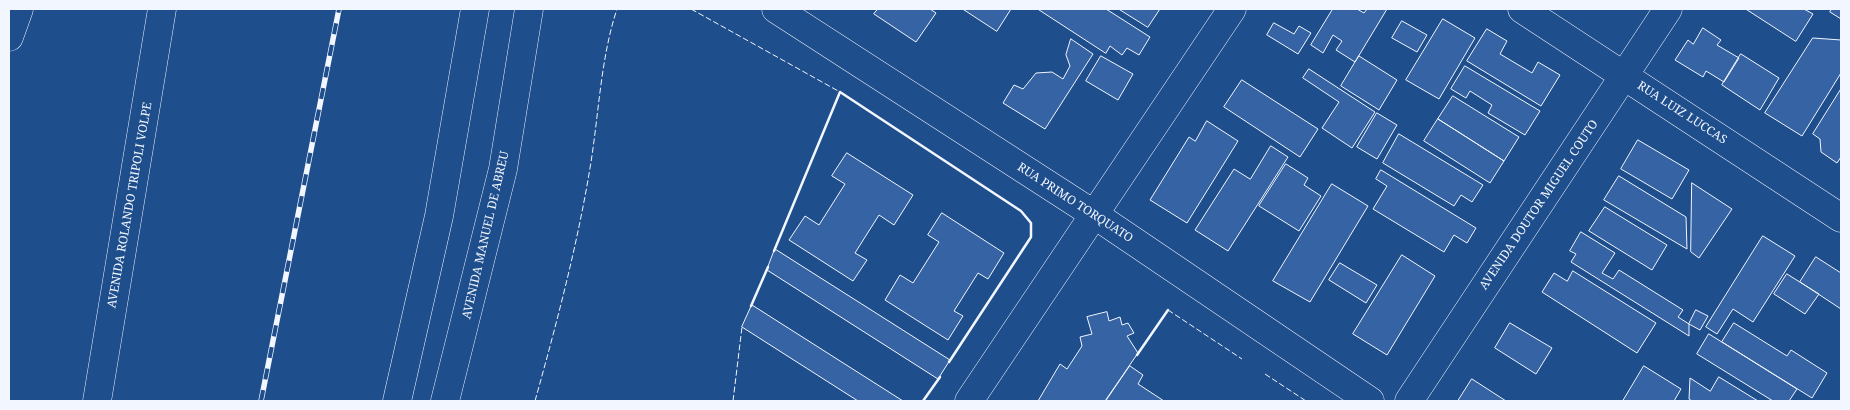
<!DOCTYPE html>
<html>
<head>
<meta charset="utf-8">
<style>
	body { margin:0 }
	#map { position:relative; width:1850px; height:410px; overflow:hidden; background:#1f4e8c; font-family:"Noto Serif",serif }
	canvas { display:block }
	.frame { position:absolute; inset:0; border:10px solid #f2f6ff; pointer-events:none }
</style>
</head>
<body>
<div id="map">
<canvas width="1850" height="410"></canvas>
<div class="frame"></div>
</div>
<script>
const c = document.querySelector('canvas').getContext('2d');
c.lineJoin = 'round';
function fill(path, color) { c.fillStyle = color; c.fill(path, 'evenodd'); }
function stroke(path, color, width, dash) { c.strokeStyle = color; c.lineWidth = width; c.lineCap = dash ? 'butt' : 'round'; c.setLineDash(dash || []); c.stroke(path); }
function label(font, color, halo, rows, align = 'center') {
  c.font = font + ' "Noto Serif",serif'; c.lineWidth = 4; c.setLineDash([]); c.textBaseline = 'middle'; c.strokeStyle = halo; c.fillStyle = color; for (const [text, x, y, turn = 0] of rows) {
    c.save(); c.translate(x, y); c.rotate((+turn || 0) * Math.PI / 180); c.textAlign = isNaN(turn) ? turn : align; if (halo) c.strokeText(text, 0, 0); c.fillText(text, 0, 0); c.restore();
  }
}
const building = new Path2D(`
	M878,9H930L936,13L916,42L874,14Z
	M963,9H1011L997,31Z
	M1038,9H1106L1150,37L1139,55L1127,48L1122,55L1110,46L1106,53Z
	M1119,9H1160L1148,27Z
	M1333,9H1357L1364,13L1367,9H1387L1355,62L1336,50L1342,41L1333,35L1323,53L1311,45Z
	M1746,9H1804L1813,14L1796,41Z
	M1832,9H1841V19L1830,12Z
	M1443,19L1475,38L1439,99L1406,80Z
	M1402,21L1427,35L1417,52L1392,38Z
	M1274,23L1294,34L1299,26L1311,33L1298,54L1267,35Z
	M1703,28L1721,40L1717,45L1739,58L1724,82L1706,71L1703,77L1675,60L1688,40L1693,44Z
	M1487,29L1507,41L1500,54L1532,73L1538,62L1560,75L1541,106L1467,61Z
	M1813,38L1841,40V73L1802,136L1765,113Z
	M1071,39L1093,54L1045,129L1003,103L1014,85L1023,89L1036,73L1052,72L1063,79L1070,66L1066,55Z
	M1741,54L1779,78L1760,110L1722,85Z
	M1101,56L1133,74L1118,100L1086,81Z
	M1359,56L1397,80L1379,110L1341,86Z
	M1465,66L1540,111L1525,135L1488,113L1492,105L1470,91L1466,98L1451,89Z
	M1309,69L1375,112L1352,148L1322,128L1339,102L1303,78Z
	M1242,80L1318,129L1300,157L1224,107Z
	M1841,89V157L1837,163L1821,152L1820,139L1813,134Z
	M1453,96L1519,137L1504,161L1438,119Z
	M1377,113L1397,125L1377,159L1357,147Z
	M1438,119L1504,161L1490,183L1424,141Z
	M1207,121L1238,141L1187,223L1150,200L1189,137L1195,141Z
	M1399,134L1483,185L1472,202L1461,195L1454,206L1383,163Z
	M1638,140L1689,170L1672,199L1621,169Z
	M1271,146L1288,157L1228,251L1195,230L1234,169L1250,179Z
	M847,153L913,195L894,225L879,215L855,253L867,260L853,281L789,240L805,216L819,225L845,184L832,176Z
	M1286,164L1308,178L1304,185L1321,196L1299,231L1259,206Z
	M1381,170L1476,228L1467,243L1454,235L1444,252L1373,209L1387,186L1376,179Z
	M1619,176L1686,217L1687,249L1604,200Z
	M1692,183L1732,209L1699,258L1691,252Z
	M1332,184L1368,206L1310,302L1273,281Z
	M1605,207L1667,245L1652,270L1589,231Z
	M942,213L1004,253L988,279L978,273L954,311L963,316L948,340L885,300L900,275L913,283L939,242L928,235Z
	M1581,232L1615,253L1602,273L1613,279L1619,270L1683,310L1678,317L1689,324V336L1571,262L1576,254L1570,251Z
	M1763,236L1795,256L1753,322L1733,309L1717,334L1706,327Z
	M775,249L950,360L938,379L767,270Z
	M1402,255L1435,276L1387,355L1353,334Z
	M1816,257L1841,273V309L1800,282Z
	M1340,263L1377,285L1366,303L1329,280Z
	M1573,271L1656,323L1637,353L1542,292L1554,273L1567,281Z
	M1787,274L1819,294L1805,314L1774,294Z
	M752,305L903,401H858L742,327Z
	M1696,310L1708,316L1700,330L1689,324Z
	M1107,312L1109,321L1120,317L1122,325L1128,323L1134,333L1127,336L1138,353L1105,401H1038L1060,364L1067,369L1082,346L1080,337L1092,334L1087,317Z
	M1510,323L1552,348L1536,374L1495,348Z
	M1734,323L1787,356L1791,350L1827,373L1812,398L1722,342Z
	M1709,334L1797,389L1789,401H1773L1697,354Z
	M1130,366L1143,375L1138,384L1164,401H1106Z
	M1644,366L1681,389L1674,401H1623Z
	M1719,377L1758,401H1692L1689,399L1690,378L1710,391Z
	M1472,379L1506,401H1458Z`);
fill(building, '#3563a3');
stroke(building, '#f2f6ff', 1);
const minor = new Path2D(`
	M776,9L1095,215L1370,401
	M1522,9L1841,218
	M9,37L19,9
	M97,401L162,9
	M969,401L1232,9
	M1409,401L1668,9`);
const major = new Path2D(`
	M397,401L439,216L475,9
	M445,401L503,169L529,9`);
stroke(minor, '#f2f6ff', 29);
stroke(major, '#f2f6ff', 29);
stroke(minor, '#1f4e8c', 28);
stroke(major, '#1f4e8c', 28);
const rail = new Path2D(`
	M261,401L339,9`);
stroke(rail, '#f2f6ff', 5.5);
stroke(rail, '#1f4e8c', 4, [11]);
stroke(new Path2D(`
	M691,9L840,92
	M1168,310L1242,359
	M1265,374L1306,401
	M535,401C557,322 578,243 591,162C599,111 601,57 617,9
	M733,401L742,327`), '#f2f6ff', 1, [6, 2.5]);
stroke(new Path2D(`
	M774,251L840,92L1021,211L1031,223V237L949,362
	M751,306L768,267
	M1137,355L1168,310
	M923,401L940,377`), '#f2f6ff', 2.5);
label('12px', '#f2f6ff', '#1f4e8c', [
	["RUA LUIZ LUCCAS",1682,113,33],
	["RUA PRIMO TORQUATO",1075,203,33],
	["AVENIDA ROLANDO TRIPOLI VOLPE",130,205,-80],
	["AVENIDA DOUTOR MIGUEL COUTO",1539,205,-56],
	["AVENIDA MANUEL DE ABREU",486,235,-77]
]);
</script>
</body>
</html>
